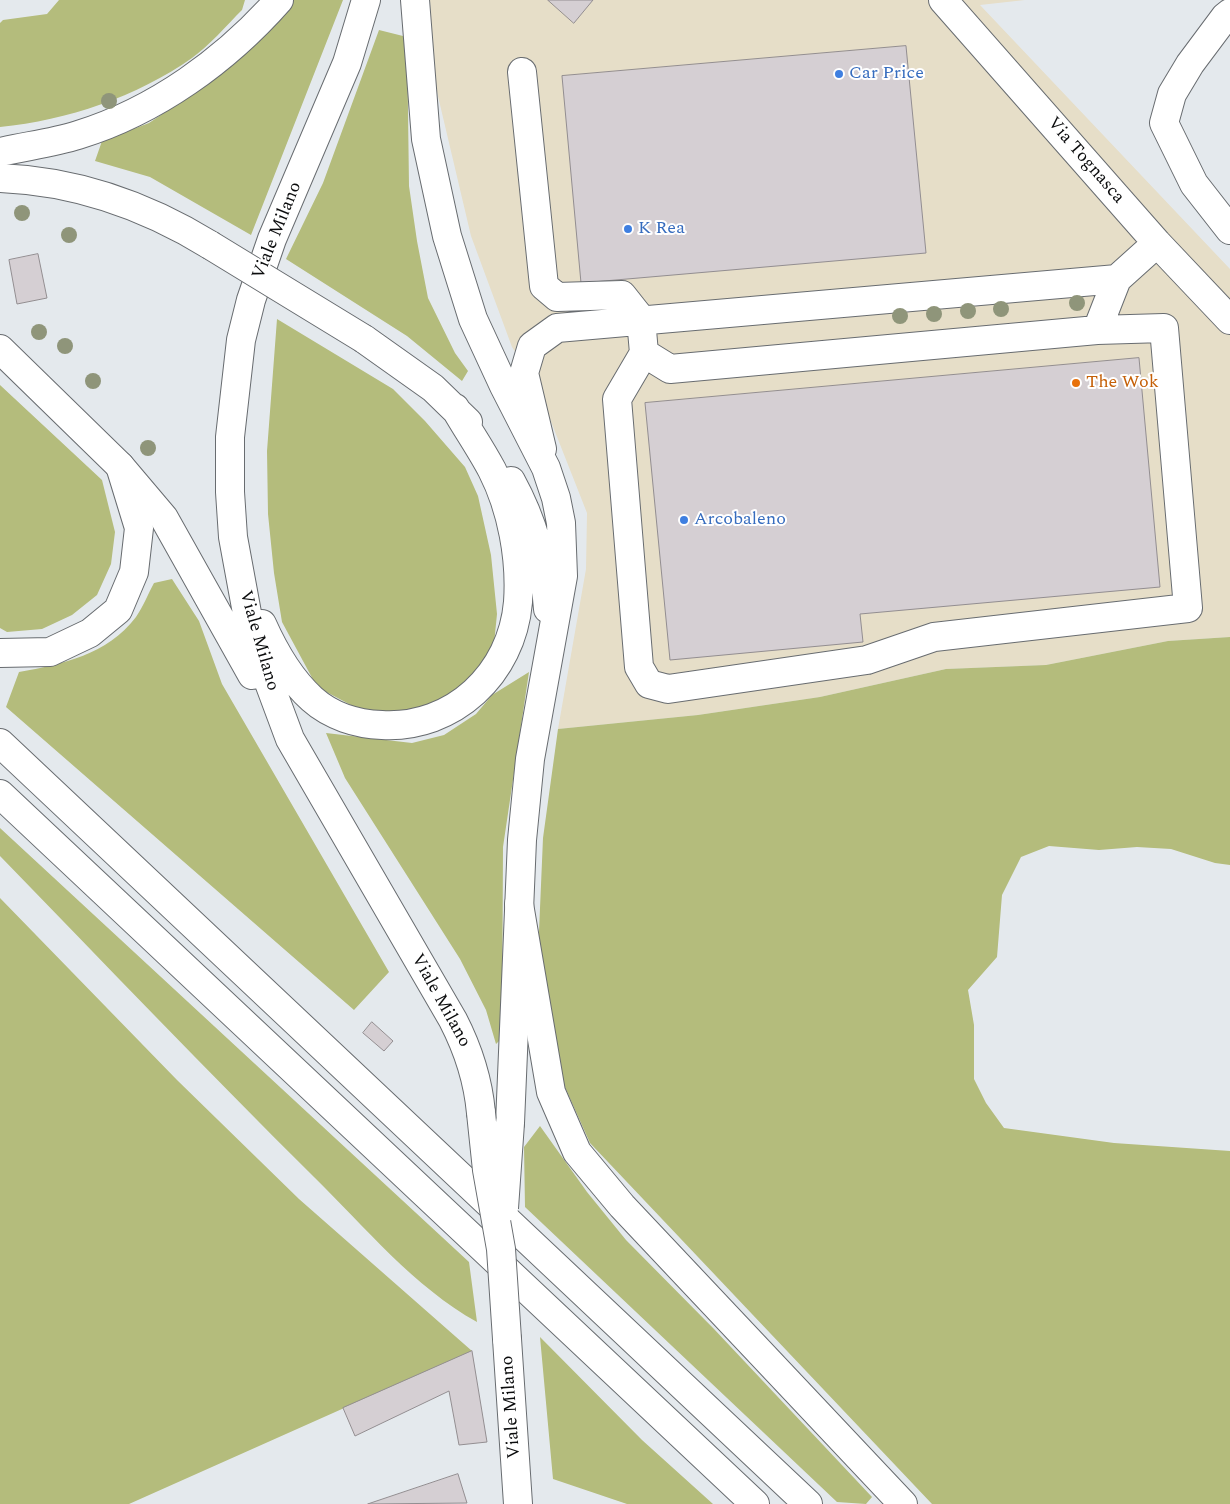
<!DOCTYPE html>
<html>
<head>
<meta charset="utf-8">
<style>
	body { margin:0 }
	canvas { display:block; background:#e4e9ed }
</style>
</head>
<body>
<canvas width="1230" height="1504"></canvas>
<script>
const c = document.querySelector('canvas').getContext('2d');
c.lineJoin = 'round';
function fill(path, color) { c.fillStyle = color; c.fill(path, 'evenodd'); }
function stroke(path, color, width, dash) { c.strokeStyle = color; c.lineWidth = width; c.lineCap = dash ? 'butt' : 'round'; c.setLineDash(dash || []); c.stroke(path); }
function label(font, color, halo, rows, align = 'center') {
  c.font = font + ' Spectral,serif'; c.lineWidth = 4; c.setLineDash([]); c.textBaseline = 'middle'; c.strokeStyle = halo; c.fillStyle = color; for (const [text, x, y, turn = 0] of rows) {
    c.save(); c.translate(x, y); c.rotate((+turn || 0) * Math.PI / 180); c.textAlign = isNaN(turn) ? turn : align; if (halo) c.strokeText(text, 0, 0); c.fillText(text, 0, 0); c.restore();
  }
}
fill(new Path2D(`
	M430,0H1025L980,5L1230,269V637L1168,641L1046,665L946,669L820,697L698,715L558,729L586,569L587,513L537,386L512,347L471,236L433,75Z`), '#e6dec8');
fill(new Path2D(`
	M59,0H245L242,10C226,26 210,45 192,58C136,97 68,120 0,127V23L3,20L47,14Z
	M293,0H343L251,235L150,177L95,161L102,141L149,123L219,76L272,26Z
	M379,30L407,37L409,186L417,241L428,298L455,353L468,371L462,381L407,336L286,259L323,183Z
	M277,319L393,389L425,421L465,467L478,496L491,555L497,614L493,654L455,691L437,702L409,712H364L317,687L282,622L274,573L268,514L267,451Z
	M0,385L102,480L115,532L111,564L97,595L72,615L42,629L7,632L0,628Z
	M172,579L199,621L222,684L389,972L354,1010L6,707L19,672C63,664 107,655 136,617C143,607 148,594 154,583Z
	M1230,637V865L1215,863L1171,849L1137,847L1099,850L1049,846L1021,857L1002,895L997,957L968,990L974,1025V1079L986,1103L1004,1128L1114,1143L1230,1151V1504H932L590,1143L564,1085L538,955L543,838L558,729L698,715L820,697L946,669L1046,665L1168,641Z
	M529,672L503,847L502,1038L496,1044L486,1010L460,959L345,778L326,733L412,743L444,735L476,714L492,695Z
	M0,828L469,1262L477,1322C414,1287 365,1227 314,1177C208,1072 104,963 0,856Z
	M0,898L177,1080L299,1199L472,1351L129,1504H0Z
	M540,1126L587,1192L626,1240L714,1329L872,1497L866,1504L837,1502L525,1207L524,1147Z
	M540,1337L642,1440L713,1504H627L553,1479Z`), '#b4bc7c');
const building = new Path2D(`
	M548,0H593L574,23Z
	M906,46L926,253L581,283L562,76Z
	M38,254L47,298L17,304L9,260Z
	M1139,358L1160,587L860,614L863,642L670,660L645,403Z
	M372,1022L393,1041L384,1051L363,1033Z
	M472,1351L487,1442L459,1445L449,1391L355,1436L343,1408Z
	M458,1474L467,1503L368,1504Z`);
fill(building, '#d5cfd3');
stroke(building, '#938e91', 1);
const minor = new Path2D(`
	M943,0L1157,243L1230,320
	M1230,13L1225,17L1190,64L1172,94L1164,123L1194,184L1230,230
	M522,72L544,286L557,297L622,295L641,319L644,353L670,369L1097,330L1117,279L557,328L532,346L524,373L542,449
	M1117,279L1157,243
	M644,353L617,399L639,667L649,684L668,689L867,660L934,637L1188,608L1164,328L1097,330`);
const major = new Path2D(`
	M366,0L347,63L272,239L251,300L241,340L230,437V492L233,537L247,613L258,653L290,739L453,1020C469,1051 478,1079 481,1113
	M415,0L426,139L447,236L473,319L504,386L546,468L556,498L561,523L563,576L530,759L522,840L510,1123
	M0,178C76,181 145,205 210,245
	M364,339L433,388L468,422
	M0,349L120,466L164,518L252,675
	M511,481C533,521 545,564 548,609
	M262,624C274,651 290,679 312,699C331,716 357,724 382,725C453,729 512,674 518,602C521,559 512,509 492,470C481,449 467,429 455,408
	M507,1339L518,1504`);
const highway = new Path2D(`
	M0,152C26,146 53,143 78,135C156,111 226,60 279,0
	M0,653L50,652L90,633L118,610L134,572L139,528L120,466
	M0,743L808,1504
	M0,794L755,1504
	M519,904L551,1092L577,1152L622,1206L903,1504`);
stroke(minor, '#686c70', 30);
stroke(major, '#686c70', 30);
stroke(highway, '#686c70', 30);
stroke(minor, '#fff', 28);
stroke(major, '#fff', 28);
stroke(highway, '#fff', 28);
const majorBridge = new Path2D(`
	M210,245L364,339
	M481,1113L487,1170L501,1249L507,1339
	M504,1208L510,1123`);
stroke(majorBridge, '#686c70', 30, []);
stroke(majorBridge, '#fff', 28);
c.fillStyle = '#8f957a';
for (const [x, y] of [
	[109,101],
	[22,213],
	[69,235],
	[1077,303],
	[1001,309],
	[968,311],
	[934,314],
	[900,316],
	[39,332],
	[65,346],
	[93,381],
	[148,448]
]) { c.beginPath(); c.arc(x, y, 8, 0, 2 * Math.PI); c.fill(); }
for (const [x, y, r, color] of [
	[839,74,5,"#3f7fe0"],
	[628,229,5,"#3f7fe0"],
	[1076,383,5,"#e8710a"],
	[684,520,5,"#3f7fe0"]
]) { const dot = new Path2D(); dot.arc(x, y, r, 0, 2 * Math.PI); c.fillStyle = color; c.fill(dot); stroke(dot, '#fff', 2); }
label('18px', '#366cbe', '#fff', [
	["Car Price",849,74],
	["K Rea",638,229],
	["Arcobaleno",694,520]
], 'left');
label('18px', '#0b0c0d', '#fff', [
	["Via Tognasca",1085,161,49],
	["Viale Milano",278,231,-68],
	["Viale Milano",258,641,74],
	["Viale Milano",440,1001,61],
	["Viale Milano",512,1407,-94]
]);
label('18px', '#c56008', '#fff', [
	["The Wok",1086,383]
], 'left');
</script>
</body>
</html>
